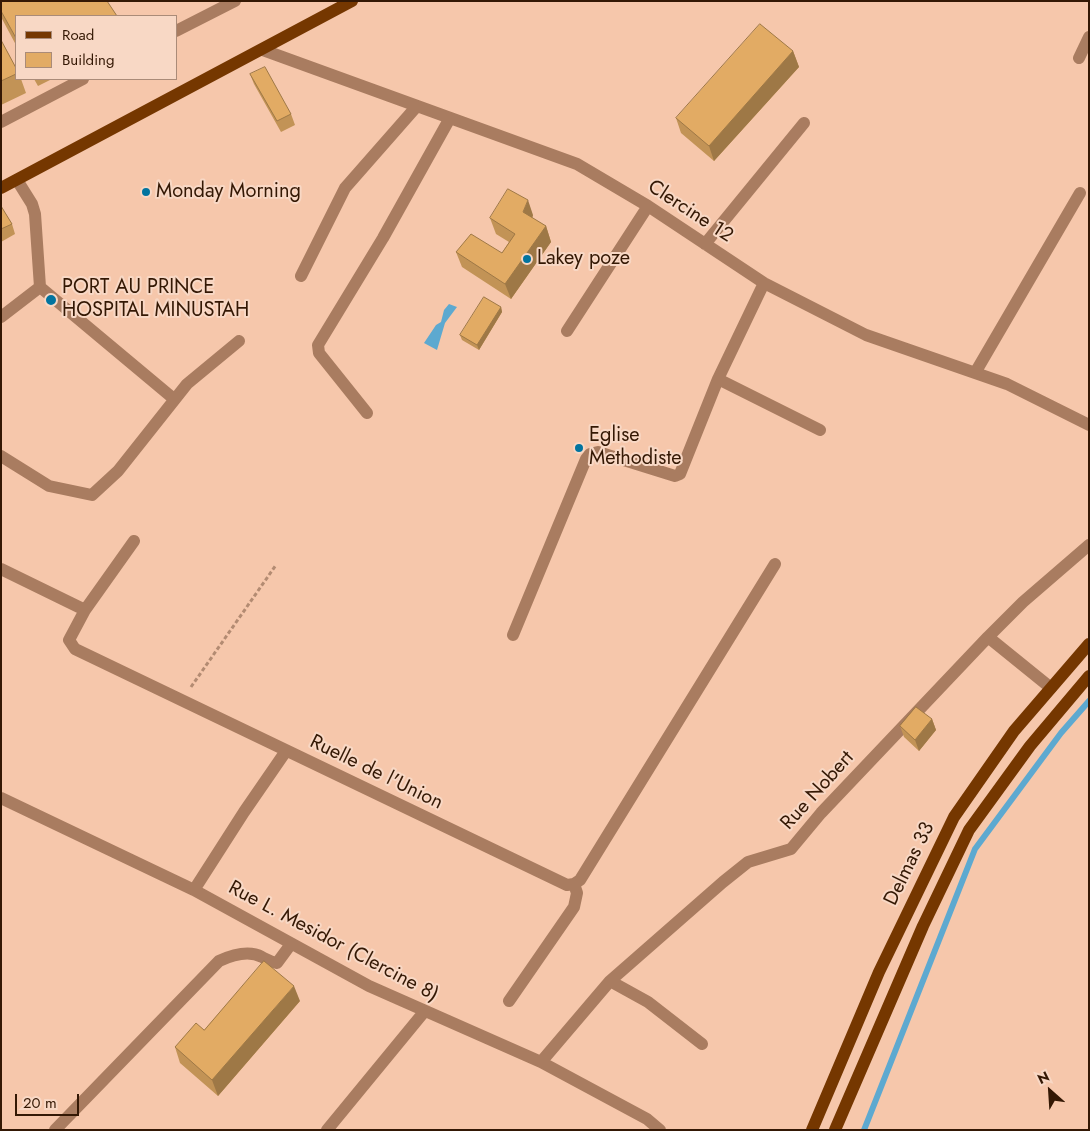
<!DOCTYPE html>
<html>
<head>
<meta charset="utf-8">
<style>
	body { margin:0 }
	#map { position:relative; width:1090px; height:1131px; overflow:hidden; background:#f6c7ab; font-family:Jost,sans-serif }
	canvas { display:block }
	.frame { position:absolute; inset:0; border:2px solid #341804; pointer-events:none }
	.legend { position:absolute; left:15px; top:15px; width:162px; height:65px; box-sizing:border-box; background:#f8d8c5; border:1px solid #aa8b78; margin:0; padding:6px 9px; list-style:none; font-size:15px; color:#341804 }
	.legend li { display:flex; align-items:center; gap:10px; height:25px }
	.legend b { width:25px; border:1px solid #aa8b78 }
	.north { position:absolute; left:1025px; top:1066px; width:50px; height:50px; -webkit-text-stroke:4px #f8d8c5; paint-order:stroke; rotate:334deg; font-size:14px; font-weight:700; line-height:20px; text-align:center; color:#341804 }
	.north::after { content:''; display:block; margin:auto; width:18px; height:22px; background:#341804; clip-path:polygon(50% 0,100% 100%,50% 72%,0 100%) }
	.scale { position:absolute; left:15px; top:1094px; width:64px; height:22px; box-sizing:border-box; border:2px solid #341804; border-top:0; padding-left:6px; font-size:15px; line-height:18px; white-space:nowrap; color:#341804; -webkit-text-stroke:4px #f8d8c5; paint-order:stroke }
</style>
</head>
<body>
<div id="map">
<canvas width="1090" height="1131"></canvas>
<div class="frame"></div>
<ul class="legend">
<li><b style="height:6px;background:#753700"></b>Road</li>
<li><b style="height:14px;background:#e2ab64"></b>Building</li>
</ul>
<div class="north">N</div>
<div class="scale">20 m</div>
</div>
<script>
const c = document.querySelector('canvas').getContext('2d');
c.lineJoin = 'round';
function fill(path, color) { c.fillStyle = color; c.fill(path, 'evenodd'); }
function stroke(path, color, width, dash) { c.strokeStyle = color; c.lineWidth = width; c.lineCap = dash ? 'butt' : 'round'; c.setLineDash(dash || []); c.stroke(path); }
function label(font, color, halo, rows, align = 'center') {
  c.font = font + ' Jost,sans-serif'; c.lineWidth = 4; c.setLineDash([]); c.textBaseline = 'middle'; c.strokeStyle = halo; c.fillStyle = color; for (const [text, x, y, turn = 0] of rows) {
    c.save(); c.translate(x, y); c.rotate((+turn || 0) * Math.PI / 180); c.textAlign = isNaN(turn) ? turn : align; if (halo) c.strokeText(text, 0, 0); c.fillText(text, 0, 0); c.restore();
  }
}
fill(new Path2D(`
	M449,304L457,307L445,323L437,350L424,343L436,325L441,322L444,310Z`), '#5da9d0');
stroke(new Path2D(`
	M864,1130L975,849L1061,733L1089,701`), '#5da9d0', 6);
stroke(new Path2D(`
	M191,687L276,565`), '#b38b72', 3, [4, 2.5]);
stroke(new Path2D(`
	M176,31L235,1
	M263,50L577,164L648,206L764,283L866,335L1007,384L1089,425
	M1079,58L1089,37
	M1,122L83,79
	M705,244L804,123
	M301,276L345,188L417,106
	M40,287L174,399
	M1,317L40,287L35,214L32,204L17,180
	M567,331L648,206
	M975,373L1080,193
	M718,379L820,430
	M367,413L319,353L318,345L383,238L450,118
	M1,456L49,486L92,495L118,471L187,384L239,341
	M134,541L85,610L69,640L75,649L567,885L574,884
	M1,569L85,610
	M513,635L586,459L590,454L598,452L675,476L680,474L718,379L764,283
	M988,637L1051,688
	M1,798L194,890L369,986L541,1062L647,1119L660,1130
	M574,884L580,880L775,564
	M194,890L244,812L286,751
	M610,981L648,1002L702,1044
	M509,1001L574,907L577,893L574,884
	M541,1062L610,981L723,882L748,862L791,849L821,813L988,637L1023,602L1089,545
	M55,1130L219,961C232,955 249,950 262,957C268,960 270,962 277,963L291,944
	M327,1130L424,1012`), '#a97c60', 12);
stroke(new Path2D(`
	M1,188L352,1
	M812,1130L879,972L954,817L1014,731L1089,644
	M835,1130L923,926L969,830L1030,746L1089,676`), '#753700', 12);
fill(new Path2D(`
	M1,1L16,16V45L1,17Z
	M1,40L16,68V79H21L26,93L1,105Z
	M793,51L799,67L714,161L681,133L676,118Z
	M250,74L291,114L295,125L281,132L254,84Z
	M34,79H52L38,86Z
	M1,206L12,224L15,234L1,242Z
	M533,215L532,218L546,226L551,242L511,299L462,267L456,252L502,253L509,242L496,234L490,218Z
	M501,307L502,312L479,350L462,340L460,335Z
	M932,719L936,730L919,751L904,737L900,726Z
	M300,1001L218,1096L180,1063L175,1047L204,1030Z`), '#c29356');
fill(new Path2D(`
	M793,51L799,67L714,161L709,146Z
	M528,200L533,215L529,228L523,212Z
	M546,226L551,242L511,299L505,284Z
	M501,307L502,312L479,350L477,345Z
	M932,719L936,730L919,751L915,740Z
	M294,986L300,1001L218,1096L212,1080Z`), '#9e7846');
const building = new Path2D(`
	M1,1H107L117,16H16V38L1,11Z
	M760,24L793,51L709,146L676,118Z
	M1,40L16,68V74L1,81Z
	M265,67L291,114L277,121L250,74Z
	M508,189L528,200L523,212L546,226L505,284L456,252L471,234L502,253L515,234L490,218Z
	M1,206L12,224L1,229Z
	M484,297L501,307L477,345L460,335Z
	M916,707L932,719L915,740L900,726Z
	M264,961L294,986L212,1080L175,1047L196,1023L204,1030Z`);
fill(building, '#e2ab64');
stroke(building, '#9e7846', 1);
for (const [x, y, r, color] of [
	[146,192,5,"#02749f"],
	[527,259,5,"#02749f"],
	[51,300,6,"#02749f"],
	[579,448,5,"#02749f"]
]) { const dot = new Path2D(); dot.arc(x, y, r, 0, 2 * Math.PI); c.fillStyle = color; c.fill(dot); stroke(dot, '#f8d8c5', 2); }
label('20px', '#341804', '#f8d8c5', [
	["Monday Morning",156,192],
	["Lakey poze",537,259],
	["PORT AU PRINCE",62,288],
	["HOSPITAL MINUSTAH",62,311],
	["Eglise",589,436],
	["Methodiste",589,459]
], 'left');
label('20px', '#341804', '#f8d8c5', [
	["Clercine 12",690,212,33],
	["Ruelle de l'Union",376,773,26],
	["Rue Nobert",818,791,-48],
	["Delmas 33",910,864,-64],
	["Rue L. Mesidor (Clercine 8)",333,942,28]
]);
</script>
</body>
</html>
